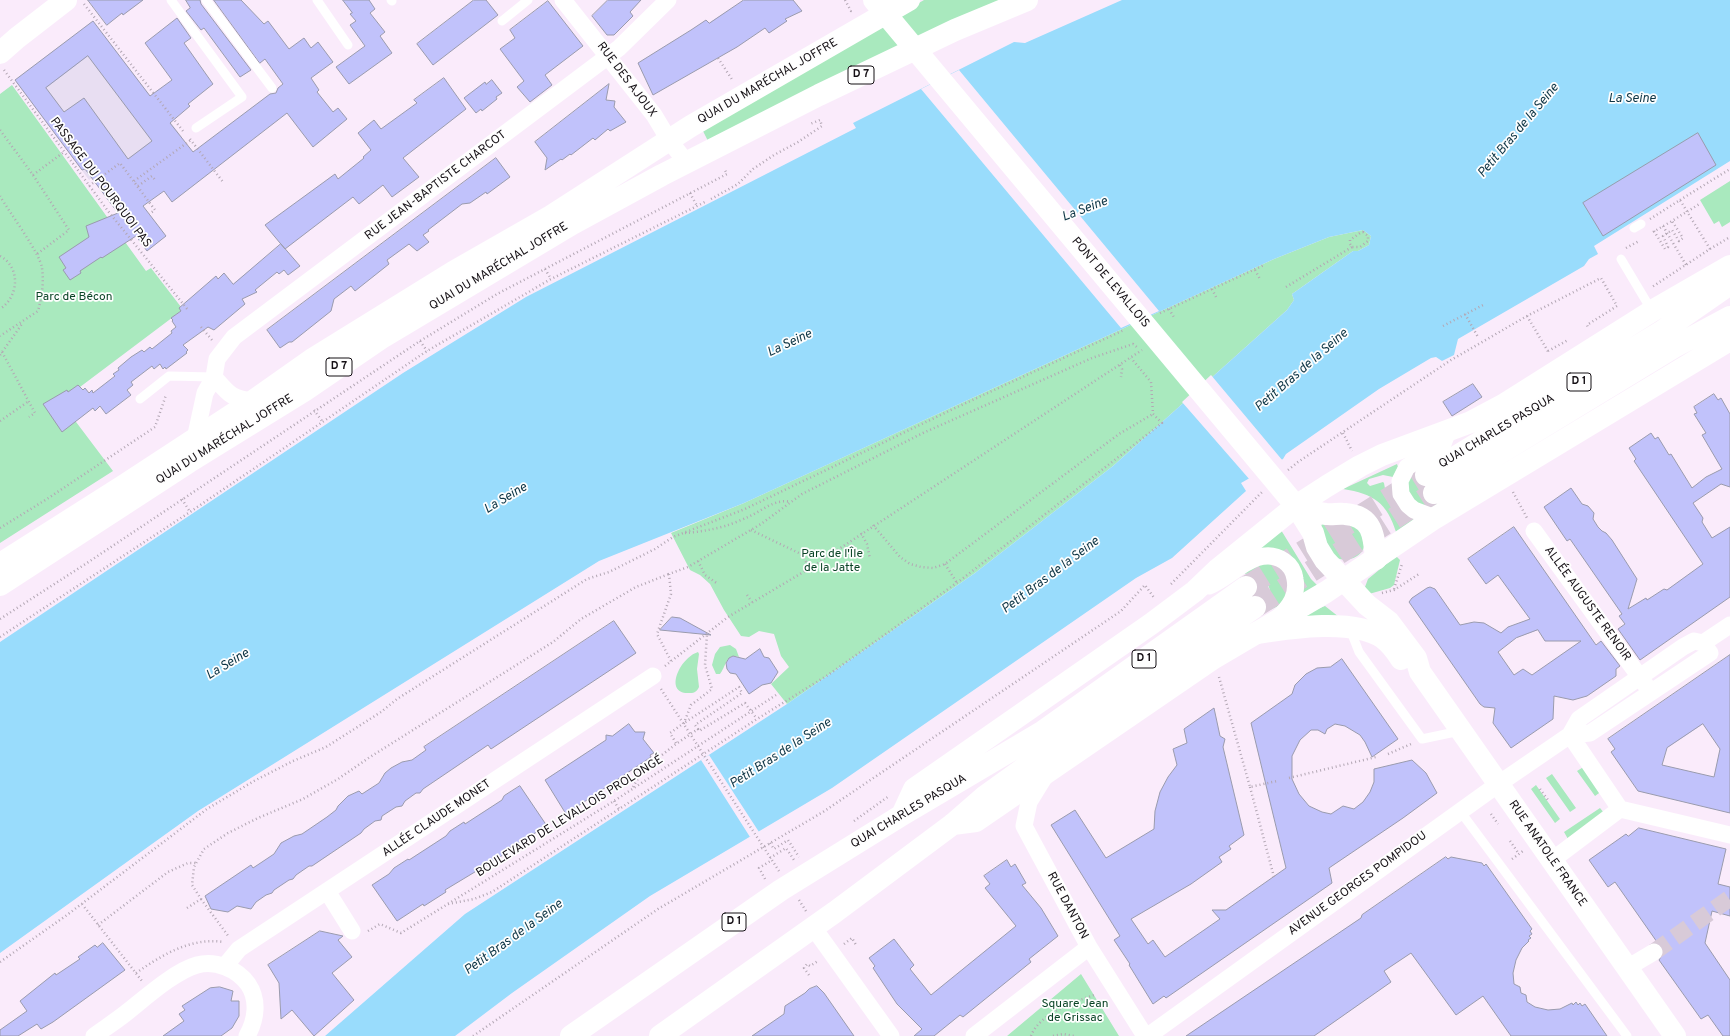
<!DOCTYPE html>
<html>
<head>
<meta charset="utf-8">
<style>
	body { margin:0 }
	canvas { display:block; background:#faebfb }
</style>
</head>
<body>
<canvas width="1730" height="1036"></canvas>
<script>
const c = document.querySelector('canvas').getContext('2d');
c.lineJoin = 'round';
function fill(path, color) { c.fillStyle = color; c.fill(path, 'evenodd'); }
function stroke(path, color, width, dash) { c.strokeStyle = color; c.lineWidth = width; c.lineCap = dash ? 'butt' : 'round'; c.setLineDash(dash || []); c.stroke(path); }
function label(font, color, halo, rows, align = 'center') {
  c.font = font + ' Overpass,sans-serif'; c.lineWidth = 3.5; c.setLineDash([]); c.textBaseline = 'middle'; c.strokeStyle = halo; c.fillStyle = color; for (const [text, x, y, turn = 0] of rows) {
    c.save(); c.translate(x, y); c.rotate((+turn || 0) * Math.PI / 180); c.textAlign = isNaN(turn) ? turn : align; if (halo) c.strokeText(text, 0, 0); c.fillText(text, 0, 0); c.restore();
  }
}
fill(new Path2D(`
	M93,21L182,137L133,175L120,158L89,180L15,80Z`), '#e8def2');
fill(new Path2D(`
	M924,0H1003L708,141L702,129Z
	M12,85L146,271L151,268L181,307V311L80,387L78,385L77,386L64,406L113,471L0,543V94Z
	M1730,181V222L1722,227L1719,221L1714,224L1700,200Z
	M1363,230L1371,236L1369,245L1358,251H1353L1292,294L1294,300L1287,310L1113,466L975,573L787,704L771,684L789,667L781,656L774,634L759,631L749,637L741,636L724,610L710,584L700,575L690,570L671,533L744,503L1274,259L1329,237Z
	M1427,461L1445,497L1439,506L1429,508L1419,507L1406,489L1407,478Z
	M1397,464L1398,467L1393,477L1383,475L1369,479L1367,483L1370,486L1383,482L1384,483L1387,500L1398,504L1405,514L1414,520L1396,532C1387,503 1374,494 1343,489Z
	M1346,523L1359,528C1360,532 1363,536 1364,540C1368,559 1338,567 1329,551C1325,544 1324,534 1321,527L1322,524Z
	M1281,530L1311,579L1318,586L1303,594V575L1260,549L1258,545Z
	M1396,556L1400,560L1394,585L1390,588L1369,594L1365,587L1368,579Z
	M1259,562C1280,566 1285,567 1290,589L1280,605L1270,610L1269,608C1276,589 1264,572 1244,574Z
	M1325,606L1339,617L1323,619L1302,615Z
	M730,645L736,649L739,657C726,652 726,667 720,674H716L712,665L715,654L720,647Z
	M698,652L699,654L697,669L699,687C697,691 695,693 690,693C663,695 679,658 698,652Z
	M1585,766L1602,791L1595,796L1577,771Z
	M1552,774L1576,808L1570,812L1546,778Z
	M1536,785L1560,819L1555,823L1531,789Z
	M1600,808L1604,813L1568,839L1564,832Z
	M1081,974L1119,1036H1007Z`), '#a9e9be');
fill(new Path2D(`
	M1122,0H1730V161L1594,246L1598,254L1589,259L1584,266L1458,339L1454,355L1442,361L1436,357L1431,358L1379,389L1286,454L1283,459L1241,483L1246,491L1172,558L1136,578L832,788L650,896L512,993L455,1036H325L465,914L787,704L975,573L1113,466L1287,310L1294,300L1292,294L1353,251H1358L1369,245L1371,236L1363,230L1329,237L1274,259L744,503L599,561L198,811L0,953V642L403,373L526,297L856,128L853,123L1014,42L1025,43Z`), '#99dcfc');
fill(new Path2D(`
	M959,70L1159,311L1121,328L921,89Z
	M1211,375L1283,461L1250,480L1182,402Z
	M709,755L759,832L750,837L701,760Z`), '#faebfb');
const building = new Path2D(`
	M88,0H143L123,15L122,13L107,25Z
	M186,0H200L201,4L251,70L240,77L204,28L201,30L186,11L190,8Z
	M214,0H241L264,24L268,21L289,49L304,38L311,48L318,42L333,62L311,78L319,90L317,92L333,112L338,108L347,119L313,147L287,113L172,202L164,191L143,206L166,236L147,251L136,236L102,258L101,257L80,271L81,273L70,280L63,270L66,268L59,257L89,237L86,226L118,213L85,169L82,170L15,80L93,21L150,96L172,80L145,43L177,18L191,38L184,43L213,84L188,104L190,106L170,123L193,152L270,94L276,93L278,88L283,84L265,59L260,63ZM88,56L152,141L128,159L84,98L64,112L46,88Z
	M343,0H369L375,9L370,13L385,32L380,36L392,53L349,84L336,67L365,46L350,25L356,21L350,14L352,13Z
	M474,0H486L498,15L433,65L417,44Z
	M608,0H641L630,12L633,16L614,35H607L592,16Z
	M744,0H793L802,11L785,19L787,21L769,33L765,28L737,47L653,95L638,63L691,30L706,20L709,23Z
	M548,1L583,46L545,75L552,85L530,102L517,87L524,81L500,49L515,38L510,30Z
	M444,78L466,109L403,158L419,177L392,197L383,185L359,204L353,197L285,249L265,225L335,174L338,179L364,158L363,157L371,150L358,133L374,120L381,129L417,103L414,100Z
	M492,80L502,93L496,97L497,99L482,111L481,109L476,113L464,98L485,82L486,84Z
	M609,84L606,100L615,101L614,107L626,122L610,131L608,129L595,140L593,138L571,155L570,154L562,160L561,159L545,170L547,158L535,142Z
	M1698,133L1716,165L1603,236L1583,203Z
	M496,158L510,177L487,194L486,192L470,203L462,204L428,230L429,231L423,235L429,242L417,251L409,244L387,260L389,264L355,291L351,286L334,299L331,311L292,342H289L280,348L267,330Z
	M281,244L300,266L288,275L284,270L279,274L277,272L255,290L257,292L242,299L245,304L214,330L208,327L183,345L188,350L186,352L187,353L166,369L165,367L163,369L160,364L154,369L152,366L131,382L133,385L127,390L131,395L106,414L100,406L95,411L93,408L62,432L43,404L67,390L68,392L78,385L83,390L85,388L89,393L92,390L93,393L115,376L113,374L119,370L118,368L131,357L142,350L144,352L150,347L152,349L172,333L171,331L176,327L172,321L173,320L171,318L181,311L179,308L216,276L218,279L224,273L233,284Z
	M1473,384L1482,397L1452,416L1443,402Z
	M1714,394L1718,400L1721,398L1730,414V487L1721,484L1693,503L1703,518L1702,522L1712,538L1730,527V597L1640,660L1618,629L1625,624L1619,616L1622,614L1570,539L1567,541L1544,507L1571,488L1582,504L1588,506L1594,513L1593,519L1598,527L1602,531L1606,533L1612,540L1637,579L1628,609L1646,598L1647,600L1664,589L1667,590L1703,564L1634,461L1636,459L1629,448L1651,433L1655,439L1658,437L1669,455L1671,454L1692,488L1706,477L1722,469L1702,435L1706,433L1694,414L1697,413L1694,407Z
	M1514,527L1596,645L1601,641L1620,666L1616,669V676L1587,696L1573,700L1554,696L1553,719L1511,748L1493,723L1495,708L1484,707L1480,704L1409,602L1412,598L1427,588L1430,587L1435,589L1460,625L1474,622L1484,623L1501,633L1508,627L1530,619L1498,575L1486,584L1468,559ZM1538,630L1545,641H1581L1532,675L1523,669L1514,675L1498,652L1516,638Z
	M672,617L680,618L711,635L660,630Z
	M614,621L636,653L491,749L488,745L423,789L420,793H416L405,801L402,806L396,807L382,816L381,820L375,821L364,829L361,833L312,866H309L296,875L293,879L289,880L274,890L272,893L266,895L256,902L251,909L237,906L228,912L211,909L205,896L251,865L253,868L274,854L281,843L294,836L302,834L327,817L336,810L338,806L348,796L359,791L362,794L379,783L385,773L391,768L402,762L412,760L426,750L424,747Z
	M760,649L764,657L769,658L778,672L771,683L762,685L749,694L736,674L730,673L727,669L726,663L729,658L733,656L745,659Z
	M1730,655V813L1638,791L1611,752L1615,749L1608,739ZM1703,724L1720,749L1714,777L1662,765L1667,748Z
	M1342,659L1398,739L1372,757L1365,742L1360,735L1345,726L1335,724L1327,729L1325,734L1318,730H1311L1300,740L1292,756V779L1299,794L1309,806L1322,812L1331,814L1343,806L1354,809L1363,802L1370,792L1374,782V769L1412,760L1426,773L1437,793L1403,818L1329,868L1332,883L1166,998L1164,996L1153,1004L1129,965L1130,964L1114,940L1120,936L1051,825L1075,810L1106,858L1154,829L1155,811L1160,792L1168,777L1177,765L1173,749L1187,743L1184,729L1214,708L1220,736L1225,739L1223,747L1244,835L1229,846L1231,849L1219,857L1222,862L1191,884L1131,919L1148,944L1153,940L1165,957L1220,919L1212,910H1226L1286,868L1251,723L1292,694L1295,685L1306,674L1317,668L1330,667Z
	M629,724L635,732H645L643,739L654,753L650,755L651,757L566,814L545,780L606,740V735L612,736Z
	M520,786L547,826L501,853L503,855L445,890L446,892L424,906L423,904L397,921L372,885L389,874L394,868L408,859L409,860L446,836L450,831L464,822L465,824L502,800L504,796Z
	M1639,828L1726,849L1718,884L1730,887V916L1712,911L1705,943L1730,980V1036H1723L1708,1015L1701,1019L1659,960L1664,952L1662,947L1656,942H1657L1615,882L1608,887L1589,860L1626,834L1628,836Z
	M1446,857L1448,859L1451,857L1482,863L1484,866L1486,864L1532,929L1530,931L1532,934L1529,936L1531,938L1528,940L1529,941L1522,948L1516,960L1513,973L1514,984L1520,987L1521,993L1526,995L1527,1002L1535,1007L1548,1010L1560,1009L1572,1003L1573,1005L1576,1002L1578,1005L1580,1003L1582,1006L1585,1004L1607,1036H1511L1483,996L1456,1015L1411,953L1384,971L1391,982L1314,1036H1186L1361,918L1362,915Z
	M1007,860L1011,867L1015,864L1026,883L1022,885L1041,908L1058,936L1029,959L1031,962L963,1017L960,1015L934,1036H914L922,1029L897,1004L873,968L875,966L869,958L894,939L914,965L910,969L931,995L1016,926L985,888L990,884L984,876Z
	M320,931L343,936L338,940L352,957L332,973L354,1000L314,1036L292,1010L281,1019L279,983L268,965Z
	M103,943L125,970L53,1022L41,1029L37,1024L18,1036H0V1030L27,1011L20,1001L55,973L56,975L80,959L78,957L95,945L97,947Z
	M817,986L824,993L854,1036H752L784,1014L785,1006L805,993L809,989Z
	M220,987L233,991L231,1001H239V1016L232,1028L221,1036H163L184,1021L179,1014L185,1010L182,1006L210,988Z`);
fill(building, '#c1c2fb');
stroke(building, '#9a9bad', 1);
stroke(new Path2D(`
	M1654,952L1730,898`), '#d8cad8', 17, [17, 8]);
stroke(new Path2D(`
	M1246,587L1426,475
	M1255,607L1434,493`), '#d8cad8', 22, [22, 11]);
stroke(new Path2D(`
	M845,0L851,11L853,10
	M84,4L183,131
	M718,58L733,81
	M4,70L108,211L188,310
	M0,130L33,175L69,230L37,254
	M190,139L223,182
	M33,175L64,152
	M134,181L191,140
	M89,186L120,163L155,210L149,214
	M138,186L152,176L156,181
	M690,193L697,206
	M0,196C9,212 40,253 42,268C44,283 42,296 38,311L0,336
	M711,199L738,184L753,169L774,155L798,142L822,126L820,120L810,124
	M1680,200L1730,169
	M1650,219L1680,200L1710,249L1652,287
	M1663,226L1686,265
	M1654,231L1665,249L1668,247L1663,236L1672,230L1679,241L1683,238L1672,221L1701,203
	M1363,232L1368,236V241L1360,247H1352L1350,244V240L1360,233Z
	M1653,232L1672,221
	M1626,248L1639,241
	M1710,249L1730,237
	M0,256C21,267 19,297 0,309
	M545,269L551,279
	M1255,270L1260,279
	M1286,287L1352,247
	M1212,289L1217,299
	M1169,309L1175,319
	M1160,313L1264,265
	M1465,314L1478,337
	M1527,316L1549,353
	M1443,326L1485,304
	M201,327L212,340
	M420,341L427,351
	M1548,351L1568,340
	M2,352L35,413L29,417
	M0,355L22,324
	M1120,365L1122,369L1121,377
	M314,410L322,421
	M0,421L29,401
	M1343,433L1352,451
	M1288,470L1298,462L1451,360L1527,316L1601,278L1617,306L1587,325L1588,328
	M1513,492L1527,518
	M182,499L190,512
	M873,525L900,557L910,564L921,567L933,568L945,564L1119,434L1153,414
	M0,528L47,499L155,427L166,395
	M751,530L801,554L810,568
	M685,533C698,532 711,530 725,526C732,524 741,520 748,517C762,511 775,498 791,502
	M861,533L867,544L870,559
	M698,561L705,575L718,584
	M945,564L957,583
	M1171,584L1262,492
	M1394,589L1402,564
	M1382,593L1394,590L1419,574
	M747,595L752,602
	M0,619L87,563L420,341L497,294L727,174L725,170
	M0,637L190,512L427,351L551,279L705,202
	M671,661L657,634L671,594L669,574L688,567L761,524L802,494L923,433L1092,358L1133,344L1138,348
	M665,666L728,617L810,568L1142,350
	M1219,677L1250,787L1277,781
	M661,689L779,871
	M698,729L699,731L745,703L757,719
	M676,743L670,733L684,723L691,705L712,689L705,665L707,634
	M1388,754L1411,744
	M1289,778L1376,757
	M633,787L644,769L676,744L698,729L695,725L742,693L739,687L684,723
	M1250,787L1274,877
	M1540,789L1548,800
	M614,801L619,809
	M1491,814L1498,824
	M854,821L889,796
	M1510,841L1519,854
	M770,843L774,849L788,840L799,857
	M770,858L786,848L794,860
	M1512,859L1523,851
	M765,879L759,868L772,860
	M201,899L229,937
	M799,900L806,911
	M82,904L142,981
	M448,904L474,899L492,892L757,719L828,675L890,631L962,579L1162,423L1153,414L1151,382L1131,358
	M187,908L201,899L192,885L194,867L204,849L228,833L258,818L303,799L338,779L370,757L553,642L581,619L636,587L669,574
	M98,925L168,872L188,863H196
	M368,931L380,924L401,933L614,801L776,695
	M844,944L852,938L856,945
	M0,962L67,915L207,809L254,781L293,761L326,747L381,712L397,699L587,579L609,572L655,549L673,537L745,509L953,409L1124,330
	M136,973C162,955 191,937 224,942
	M809,975L804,968L807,964L810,966L818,961
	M473,1036L658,909L823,812L1121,611L1145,585L1155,599
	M1031,1036C1039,1014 1074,1002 1094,995
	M1053,1036L1063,1034L1074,1036`), '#b3a7b4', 2.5, [1, 3]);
stroke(new Path2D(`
	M171,0L242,97L196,128
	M206,0L272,88
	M317,0L348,45
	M391,0L392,1
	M502,21L528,0
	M1634,228L1641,224
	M1621,259L1652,311
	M140,399L169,376L214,377
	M1350,629L1359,652L1422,739L1460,731
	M1460,811L1627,1036`), '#fff', 9);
stroke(new Path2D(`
	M563,0L654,115L669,140L686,162
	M214,377C228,393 231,399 253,401
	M195,439L205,393L214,377L217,359L234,337L619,48L668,0
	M1435,518L1414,510L1408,505L1401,494L1400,481L1407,467L1443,444L1448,431
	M1534,531L1647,687
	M1209,586C1232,577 1258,543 1284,561C1290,565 1294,571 1295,579C1298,595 1290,606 1279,617
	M1703,643L1730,625
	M1570,735L1620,809
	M1045,776L1029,802L1024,826L1089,947L1145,1036
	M1620,809L1730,835
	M1551,861L1620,809
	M327,891L352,931
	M813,927L891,1036
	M225,966L239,949L653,676
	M1627,968L1654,952
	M94,1036C105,1028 116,1021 126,1013C145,998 175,971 197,965C216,960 237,969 248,984C259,1000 256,1020 247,1036
	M974,1036L1089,947
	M1148,1036L1497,785L1570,735L1590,733L1710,653L1703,643L1694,641L1683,647L1579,719L1570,735`), '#fff', 17);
stroke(new Path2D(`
	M874,0L1296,506L1313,533L1317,547L1325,560L1367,605L1389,622L1416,658L1420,672L1675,1036
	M0,53L17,38L66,0
	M1296,506C1306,509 1316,513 1326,514C1332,515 1339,513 1345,514C1373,516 1374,536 1376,559
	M1257,633C1290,628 1354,618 1383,638C1391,644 1396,651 1401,659`), '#fff', 22);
stroke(new Path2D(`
	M1426,475L1661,332L1730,284
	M1434,493L1674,347L1730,317
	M0,564L123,486L253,401L314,358L453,272L551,216L691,126L909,0
	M0,585L189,462L304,391L383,337L572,224L662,175L819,95L955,30L1027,0
	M902,815L914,789L1151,624L1195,591L1218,569L1296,506L1327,486L1360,466L1382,455L1471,422L1503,405L1652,311L1730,266
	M953,824L976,821L1214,658L1326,592L1435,518L1730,340
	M571,1036L781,890L902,815L1042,732L1246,587
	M660,1036L835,912L953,824L984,797L1055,746L1255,607`), '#fff', 22);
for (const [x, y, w] of [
	[861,75,26],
	[339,367,26],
	[1579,382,24],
	[1144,659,24],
	[734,922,24]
]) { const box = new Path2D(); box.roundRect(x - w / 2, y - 9, w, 18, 3); c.fillStyle = '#fefefe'; c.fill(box); stroke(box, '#151015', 1); }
label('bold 11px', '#151015', null, [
	["D 7",861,75],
	["D 7",339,367],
	["D 1",1579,382],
	["D 1",1144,659],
	["D 1",734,922]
]);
label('12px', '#151015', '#fefefe', [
	["RUE DES AJOUX",626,80,53],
	["QUAI DU MARÉCHAL JOFFRE",768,82,-30],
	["PASSAGE DU POURQUOI PAS",100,183,53],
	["RUE JEAN-BAPTISTE CHARCOT",436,186,-37],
	["QUAI DU MARÉCHAL JOFFRE",499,267,-31],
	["PONT DE LEVALLOIS",1110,283,50],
	["QUAI CHARLES PASQUA",1497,432,-31],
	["QUAI DU MARÉCHAL JOFFRE",225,440,-32],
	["ALLÉE AUGUSTE RENOIR",1587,604,54],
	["QUAI CHARLES PASQUA",909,812,-31],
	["BOULEVARD DE LEVALLOIS PROLONGÉ",570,817,-32],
	["ALLÉE CLAUDE MONET",437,819,-34],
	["RUE ANATOLE FRANCE",1547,854,55],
	["AVENUE GEORGES POMPIDOU",1358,884,-36],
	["RUE DANTON",1067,906,62]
]);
label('12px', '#0a4426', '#fefefe', [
	["Parc de Bécon",74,298],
	["Parc de l'Île",832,555],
	["de la Jatte",832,569],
	["Square Jean",1075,1005],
	["de Grissac",1075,1019]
]);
label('italic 13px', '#0d3545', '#fefefe', [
	["La Seine",1632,99],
	["Petit Bras de la Seine",1519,131,-50],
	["La Seine",1085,210,-21],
	["La Seine",790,344,-25],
	["Petit Bras de la Seine",1302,371,-41],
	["La Seine",506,499,-31],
	["Petit Bras de la Seine",1051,576,-37],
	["La Seine",228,665,-31],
	["Petit Bras de la Seine",781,754,-33],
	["Petit Bras de la Seine",514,938,-36]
]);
</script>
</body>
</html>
